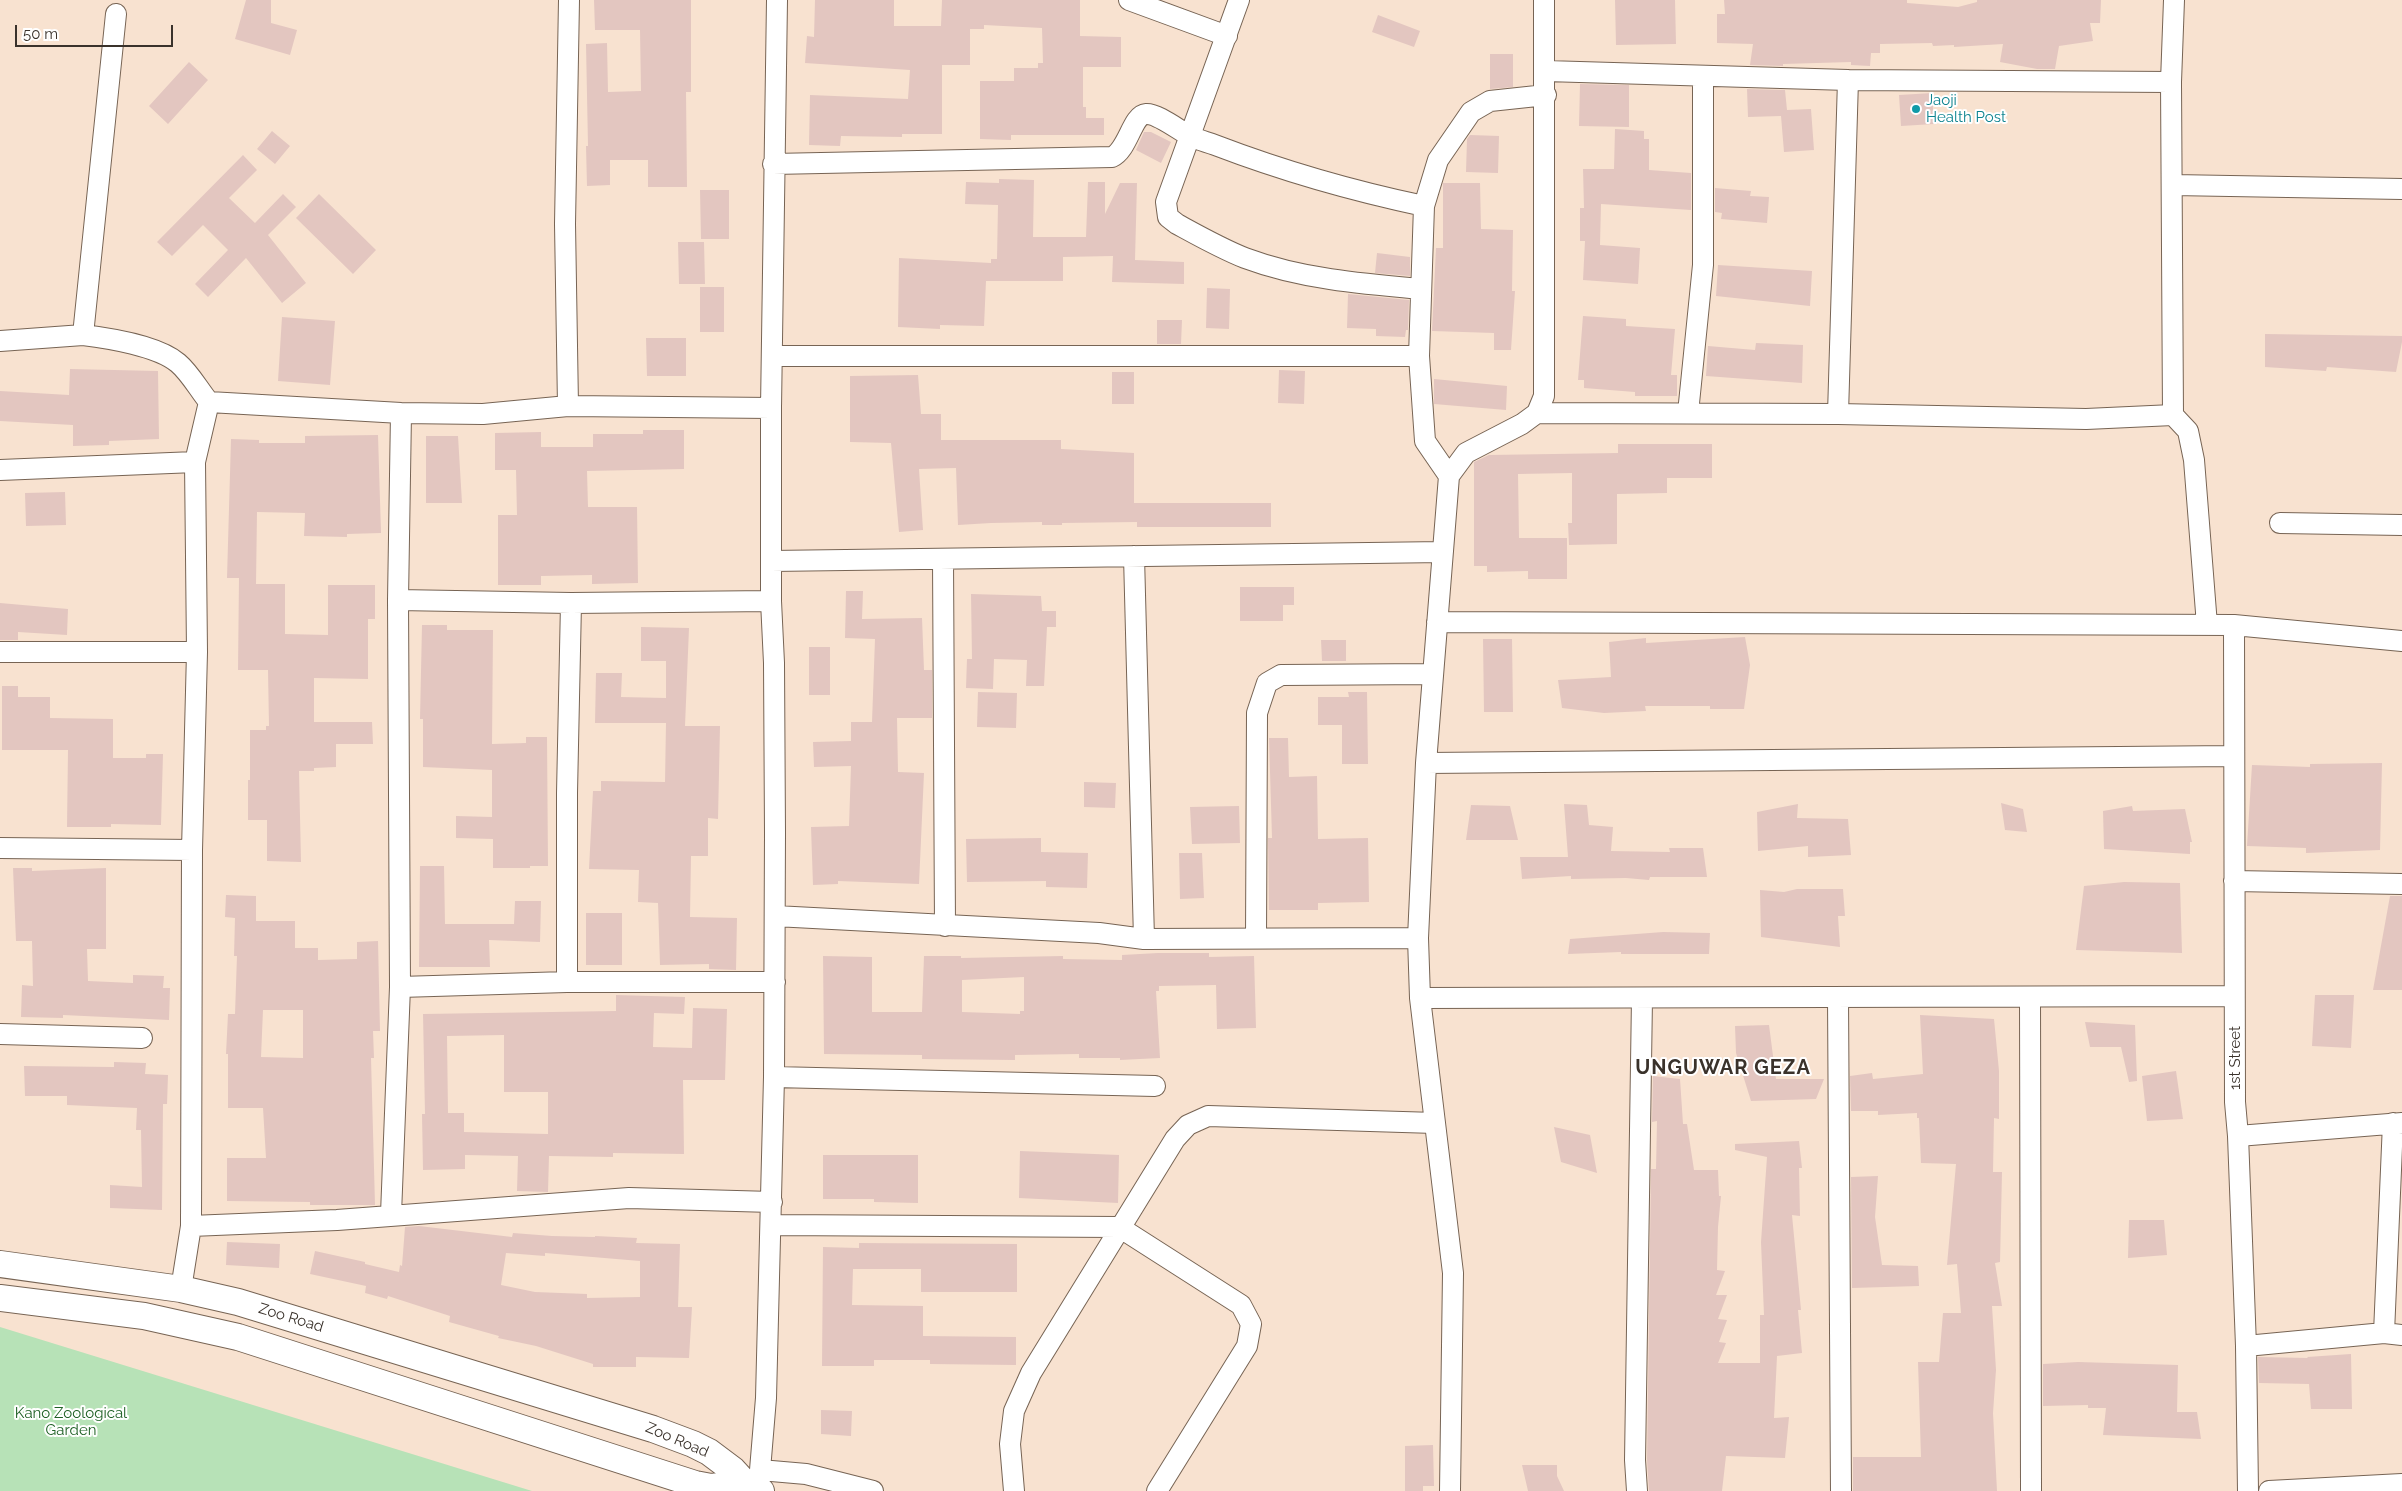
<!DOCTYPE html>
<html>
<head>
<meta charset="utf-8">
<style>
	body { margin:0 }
	#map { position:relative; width:2402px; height:1491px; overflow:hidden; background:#f8e2d0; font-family:Raleway,sans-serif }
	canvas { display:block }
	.scale { position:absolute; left:15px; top:25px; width:158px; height:22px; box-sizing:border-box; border:2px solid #3a322b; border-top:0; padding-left:6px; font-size:15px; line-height:18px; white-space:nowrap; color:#3a322b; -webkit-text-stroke:4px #fff; paint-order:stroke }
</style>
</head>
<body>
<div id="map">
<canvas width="2402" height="1491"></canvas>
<div class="scale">50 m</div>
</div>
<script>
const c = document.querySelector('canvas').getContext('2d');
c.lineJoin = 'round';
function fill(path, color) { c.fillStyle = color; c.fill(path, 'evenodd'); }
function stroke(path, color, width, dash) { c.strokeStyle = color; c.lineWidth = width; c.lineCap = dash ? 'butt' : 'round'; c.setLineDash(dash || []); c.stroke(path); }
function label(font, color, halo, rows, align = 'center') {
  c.font = font + ' Raleway,sans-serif'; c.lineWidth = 4; c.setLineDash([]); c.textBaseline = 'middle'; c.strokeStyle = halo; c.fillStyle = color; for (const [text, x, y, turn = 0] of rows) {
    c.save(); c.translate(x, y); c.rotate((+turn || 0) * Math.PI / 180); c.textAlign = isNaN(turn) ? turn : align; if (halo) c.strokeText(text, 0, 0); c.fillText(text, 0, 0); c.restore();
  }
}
fill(new Path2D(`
	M0,1327L532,1491H0Z`), '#b7e2b7');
fill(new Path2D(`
	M246,0H271V23L297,30L290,55L235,39Z
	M594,0H691V92H686L687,187H648V160H610V185L587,186L586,146H588L586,44L607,43L608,92L641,91L640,30H595Z
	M815,0H894V26H941L942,0H1080V36L1121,37V67H1083V107H1086V118H1104V135H1011V140L980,139V81H1014V68H1038V63H1043L1042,28L984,25V29H970V65H942V134H902V137L841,136L840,146L809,145L810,95L908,99L910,70L805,63L807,36L814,37Z
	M1615,0H1675L1676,44L1616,45Z
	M1724,0H1907V3L1958,7L1977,2V0H2101L2100,23H2090L2093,41L2059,46L2055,69H2037L2000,62L2003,44L1954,47V45L1933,46L1932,43L1880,44V53H1871L1870,66L1851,65V62L1783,64V66L1750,65L1753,44L1717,43V14H1725Z
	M1378,15L1420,31L1414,47L1372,32Z
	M1490,54H1513V87L1490,89Z
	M189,62L208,80L168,124L149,106Z
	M1580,84L1629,85V127L1579,126Z
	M1747,89L1785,90L1787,110L1811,109L1814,150L1784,152L1781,116L1748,117Z
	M1932,93L1934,124L1901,126L1899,95Z
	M1615,129L1644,131V139H1649V170L1691,173V210L1601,204L1600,245L1640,248L1638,284L1583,280L1585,241H1580V208H1584L1583,169H1614Z
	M272,131L290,146L275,164L257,149Z
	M1144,132H1151L1171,142L1161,163L1136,150Z
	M1470,135L1499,136L1498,173L1466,172L1467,139Z
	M243,155L257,170L229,198L255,223L283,194L296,207L268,235L306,283L282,303L246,258L208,297L195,284L228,250L203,225L172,256L157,242Z
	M999,179L1034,180L1033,237H1086L1088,182H1105V214L1120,183H1137L1135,260L1184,262V284L1112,282L1113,256L1063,257V281H986L984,326L940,325V329L898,327L899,258L991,263V259H997L998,205L965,204L966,182L999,183Z
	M1443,183H1480L1481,229L1513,230L1512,291H1515L1511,350H1494V333L1432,331L1436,248H1443Z
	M1715,188L1751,191L1750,196L1769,197L1767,223L1721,219L1722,213L1715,212Z
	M700,190H729V239H701Z
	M319,194L376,250L353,274L296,218Z
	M678,242H704L705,284H679Z
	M1377,253L1410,257V276L1375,273Z
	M1718,265L1812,271L1810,306L1716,296Z
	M700,287H724V332H700Z
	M1207,288L1230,289L1229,329L1206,328Z
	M1348,294L1409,300L1408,330H1406L1405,337L1376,336V329L1347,328Z
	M1583,316L1626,319V326L1675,329L1671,375H1677V396H1635V392L1584,388V380H1578Z
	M282,317L335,321L330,385L278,381Z
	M1157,320H1182L1181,344H1157Z
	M2265,334L2402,336V342L2396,372L2327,367L2326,371L2265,367Z
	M646,338H686V376H647Z
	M1756,343L1803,345L1802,383L1706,376L1708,346L1755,350Z
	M70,369L158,371L159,439L109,441V445L73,446V425L0,421V391L69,395Z
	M1279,370L1305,371L1304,404L1278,403Z
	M1112,372H1134V404H1112Z
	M918,375L921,414H941V440H1061V449L1134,453V503H1271V527H1137V522L1062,523V525H1042V522L991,523L958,525L956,468L919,469L923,530L899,532L891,443L850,442V376Z
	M1434,379L1507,386L1506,410L1434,404Z
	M643,430H684V469L587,471L588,507H637L638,583L592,584V575L541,576V585H498V515H517L516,470H495V433L541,432V447H593V434H643Z
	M378,435L381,533L347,534V537L304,536L305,513L257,512L256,584H285V634L328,635V585H375V619H368V679L314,678V722H372L373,744H336V767L314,768V771H299L301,862L267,861V820H248V780H250V730H266V726H269L268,670H238L239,578H227L231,439L259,440V443H305V436Z
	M426,436H458L462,503H426Z
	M1618,444H1712V478H1667V493L1617,494V544L1569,545L1568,523H1572V473L1518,474L1519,538H1567V579H1528V571L1487,572V566H1474V462L1489,455L1618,453Z
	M65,492L66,525L26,526L25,493Z
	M1240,587H1294V605H1283V621H1240Z
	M846,591H863L862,619L922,618L924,670H932V718H897L898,772L924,773L919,884L838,881V884L813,885L811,827L849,826L851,766L814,767L813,742L851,741V722H872L875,639L845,638Z
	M971,594L1041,596L1042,611H1056V627H1047L1044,686H1026L1027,660L994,659L993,689L966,688L967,659H972Z
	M0,603L68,609L67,635L18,632V640H0Z
	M422,625H447V630H493L492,744L526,743V737H547L548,866H530V868H493V839L456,838V816L492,817V770L423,767V719H420Z
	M641,627L689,628L685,726H720L718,819L708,818V856H691L690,917L737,918L736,970L709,969V964L660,965L658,903L638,902L639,870L589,869L593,791H601V781L665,782L666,723H595L596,673H622L621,697L666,698V661H641Z
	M1745,637L1750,665L1744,709H1710V706H1645L1646,711L1604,713L1562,708L1558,680L1611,677L1609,642L1646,638V643Z
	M1483,639H1512L1513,712H1484Z
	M1321,640H1346V661H1322Z
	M809,647H830V695H809Z
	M2,686H18V697H50V718L113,719V758H146V754H163L161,825L111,824V827H67L68,750H2Z
	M978,692L1017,693L1016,728L977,727Z
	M1348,692H1367L1368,764H1342V725H1318V697H1349Z
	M1269,738H1288L1289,777L1317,776L1318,839L1368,838L1369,902L1318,903V910H1269L1268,838H1272Z
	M2382,763L2380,850L2306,853V848L2247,846L2252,765L2310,767V764Z
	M1084,782L1116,783L1115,808L1084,807Z
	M2001,803L2023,809L2027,832L2005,830Z
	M1564,804L1587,805L1589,825L1613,827L1611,851L1670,852L1669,848H1703L1707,877H1650L1649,880L1626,878L1571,879V876L1522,879L1520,857H1568Z
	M1798,804L1797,818L1848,819L1851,855L1808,857V846L1758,851L1757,812Z
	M1471,805L1510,806L1518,840H1466Z
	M1239,806L1240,843L1192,844L1190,807Z
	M2132,806L2133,811L2185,809L2192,842H2190V854L2104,849L2103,811Z
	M1041,838V852L1088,853L1087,888L1046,887V881L967,882L966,839Z
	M1179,853H1202L1204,898L1180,899Z
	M420,866H444L445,924H514L515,901H541L540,942L489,940L490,967H419Z
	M13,868H32V871L106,868V949H87L88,981L133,983V975L164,976L163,988H170L169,1020L63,1015V1018L21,1017L22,985L33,986L32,941H16Z
	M2124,882L2180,883L2182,953L2076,950L2084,886Z
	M1797,889H1843L1845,916H1838L1840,947L1761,937L1760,890L1784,892Z
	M226,895L256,896V921H295V948H318V960L357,959V942L378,941L380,1031H373L374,1058H371L375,1205H310V1202L227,1201V1158H266L263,1108H228V1054H226L228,1014H235L237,956H234L235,918L225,917ZM263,1010H303V1058L261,1057Z
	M2390,896H2402V990H2373Z
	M586,913H622V965H586Z
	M1663,932L1710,933L1709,954H1621V952L1568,954L1570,939Z
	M1158,953H1209V957L1254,956L1256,1028L1217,1029L1216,985L1159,986V991H1156L1160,1058L1120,1060V1058H1079V1054L1015,1055V1060L922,1059V1055L824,1054L823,956L872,957V1012H922L924,956H961V958L1063,956V959L1122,960V955ZM1024,977V1011H1020V1014L962,1012V980Z
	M616,995L685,997L684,1014L654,1013L653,1047L692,1048L693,1008L727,1009L725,1080H683L684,1154L613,1153V1157L549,1156L548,1192L517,1191L518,1156L465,1155V1169L423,1170L422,1114H425L423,1014L616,1011ZM504,1035V1092H548V1134L464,1132V1113H448L447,1036Z
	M2315,995H2354L2351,1048L2312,1046Z
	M1920,1015L1994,1019L1999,1071V1119L1994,1118L1993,1172H2002L2000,1262L1995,1263L2002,1306H1992L1996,1370L1993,1413L1997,1491H1853V1457H1921L1918,1362H1939L1943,1313H1961L1957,1264L1947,1265L1956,1164L1921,1163L1919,1118H1917V1113L1878,1115V1111H1851L1850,1076L1872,1073L1873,1079L1923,1074Z
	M2085,1022L2135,1025L2137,1081L2129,1082L2121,1047H2090Z
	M1769,1025L1776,1079H1824L1816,1099L1751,1101L1736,1053L1735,1026Z
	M114,1062L146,1063L145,1074L168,1075L167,1104H163L162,1210L110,1208V1185L142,1187L141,1130H136L137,1108L67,1105V1096H25L24,1066L114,1067Z
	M2176,1071L2183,1119L2147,1121L2142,1076Z
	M1653,1076L1680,1079L1683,1124H1687L1694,1170H1718L1719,1196H1721L1718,1227L1717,1270L1725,1271L1716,1295H1727L1718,1319L1727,1320L1719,1342L1726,1343L1718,1363H1760V1315H1764L1761,1242L1767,1157L1735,1150V1144L1799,1141L1802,1168H1799L1800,1216L1792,1215L1801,1310H1798L1802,1353L1777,1356L1774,1418L1789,1417L1785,1458L1726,1456L1722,1491H1649L1647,1460L1651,1169H1656L1657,1121L1652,1122Z
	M1554,1127L1590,1135L1597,1173L1561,1162Z
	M1020,1151L1119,1155L1118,1203L1019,1198Z
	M823,1155H918V1203L874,1202V1199H823Z
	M1878,1176L1875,1217L1882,1265L1918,1266L1919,1286L1852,1288L1851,1177Z
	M2129,1220H2164L2167,1255L2128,1258Z
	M419,1226L512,1237L513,1233L552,1236L595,1237V1236L637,1238L636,1243L680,1244L678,1307H692L689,1358L636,1357V1367H593V1364L536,1346L498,1338L499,1336L449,1322L450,1316L388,1296L387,1299L365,1293L366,1286L310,1274L315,1251L365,1262V1264L399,1272L400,1265L402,1266L405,1227ZM506,1253L545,1256V1253L640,1261V1297L587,1298V1294L535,1292L501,1285Z
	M227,1242L280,1244L279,1268L226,1265Z
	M859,1243L1017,1244V1292H921V1269H853L852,1305L923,1306V1336L1016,1337V1365L930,1364V1360H874V1366H822L823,1247L859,1248Z
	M2351,1354L2352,1409H2311L2309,1384L2259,1383L2258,1357L2308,1358L2307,1357Z
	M2078,1362L2178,1365L2177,1412H2197L2201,1439L2103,1435L2106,1408H2088V1405L2043,1406V1364Z
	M821,1410L852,1411L851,1436L821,1434Z
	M1433,1445L1434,1486H1423V1491H1405V1446Z
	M1522,1465H1557V1476L1564,1491H1528Z`), '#e3c6c0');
const minor = new Path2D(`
	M1129,0L1227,36
	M1239,0L1166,202L1168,217L1177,224C1199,236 1222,249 1245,258C1301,279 1363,284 1421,289
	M1546,71L1848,80L2171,82
	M773,164L1112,157C1128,150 1132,115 1146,114C1157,113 1180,131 1190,136C1198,140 1207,142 1215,145C1283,171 1353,191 1424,206
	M2173,185L2402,189
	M83,335C108,338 158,346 178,363C190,373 199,390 209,402
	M0,341L83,335L116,14
	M773,356H1419
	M568,406L565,224L569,0
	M1537,413L1838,414L2086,419L2173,415L2188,431L2194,460L2207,625
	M1688,413L1703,265V76
	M1838,414L1848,80
	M2173,415L2171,82L2174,0
	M0,470L195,462
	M1449,476L1425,441L1419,356L1424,206L1438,160L1471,112L1490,101L1546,95
	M2280,523L2402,525
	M1134,556L1144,939
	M943,559L945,926
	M771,561L1443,552
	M398,600L571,603L771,601
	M1437,622L2234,625L2402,641
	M2234,625L2235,1102L2238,1136L2246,1346L2248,1491
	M0,652H197
	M1426,763L2234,756
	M0,848L192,850
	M2234,881L2402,884
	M775,916L1099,933L1144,939L1418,938L1426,763L1449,476L1466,453L1522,424L1537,413L1544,396V0
	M1256,938L1257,713L1267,683L1281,675L1433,674
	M1418,938L1420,998L1453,1273L1450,1491
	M567,982V793L571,603
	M400,987L567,982H775
	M1838,997L1841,1491
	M2030,997L2031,1491
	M1420,998L2234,996
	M0,1034L142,1038
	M774,1077L1155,1086
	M2238,1136L2402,1123
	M391,1214L400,987L398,600L401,413
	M772,1225L1119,1227L1241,1305L1251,1324L1247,1346L1157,1491
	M191,1226L337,1220L629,1198L772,1202
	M181,1289L191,1226L192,850L197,652L195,462L209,402L401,413L483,414L568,406L771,408
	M2384,1333L2393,1123
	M2246,1346L2384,1333L2402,1335
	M760,1470L806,1474L873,1491
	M757,1489L760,1470L766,1398L774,1077L775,833L774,663L771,601V408L777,0
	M1014,1491L1010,1444L1014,1411L1031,1373L1175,1139L1188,1125L1208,1116L1435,1123
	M1637,1491L1635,1460L1642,998
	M2269,1491L2402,1484`);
const major = new Path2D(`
	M0,1264L181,1289L238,1302L653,1429L693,1444L709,1452L733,1470L744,1482L761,1491
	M0,1298L144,1316L238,1337L695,1484L711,1487L744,1482`);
stroke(minor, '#776454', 22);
stroke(major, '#776454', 28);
stroke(minor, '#fff', 20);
stroke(major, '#fff', 26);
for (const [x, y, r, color] of [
	[1916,109,5,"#0f9aa8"]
]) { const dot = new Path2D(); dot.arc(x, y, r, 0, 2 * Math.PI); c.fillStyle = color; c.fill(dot); stroke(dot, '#fff', 2); }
label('15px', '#0d838f', '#fff', [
	["Jaoji",1926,100],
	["Health Post",1926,117]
], 'left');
label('15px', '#3a322b', '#fff', [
	["1st Street",2235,1058,-90],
	["Zoo Road",291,1318,17],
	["Zoo Road",677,1440,23]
]);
label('15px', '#1f6025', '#fff', [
	["Kano Zoological",71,1413],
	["Garden",71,1430]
]);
c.letterSpacing = '1px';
label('bold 20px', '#3a322b', '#fff', [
	["UNGUWAR GEZA",1723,1068]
]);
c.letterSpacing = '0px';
</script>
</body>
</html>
